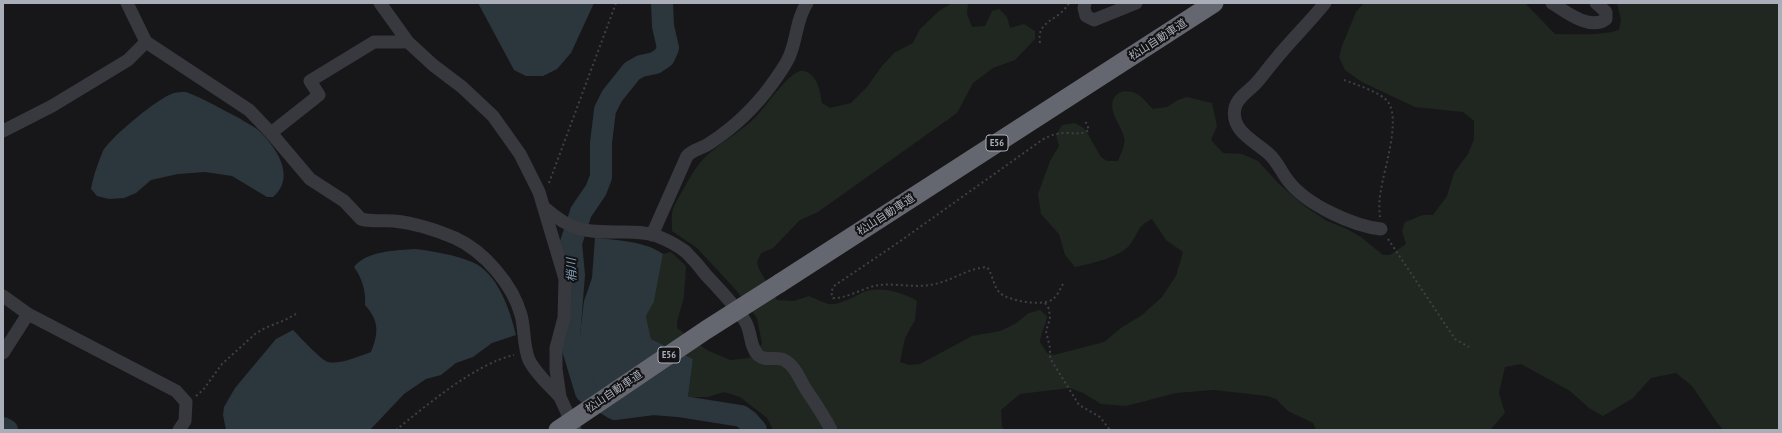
<!DOCTYPE html>
<html>
<head>
<meta charset="utf-8">
<style>
	body { margin:0 }
	#map { position:relative; width:1782px; height:433px; overflow:hidden; background:#171719; font-family:"PT Sans Narrow",sans-serif }
	canvas { display:block }
	.frame { position:absolute; inset:0; border:4px solid #a9aeb9; pointer-events:none }
</style>
</head>
<body>
<div id="map">
<canvas width="1782" height="433"></canvas>
<div class="frame"></div>
</div>
<script>
const c = document.querySelector('canvas').getContext('2d');
c.lineJoin = 'round';
function fill(path, color) { c.fillStyle = color; c.fill(path, 'evenodd'); }
function stroke(path, color, width, dash) { c.strokeStyle = color; c.lineWidth = width; c.lineCap = dash ? 'butt' : 'round'; c.setLineDash(dash || []); c.stroke(path); }
function label(font, color, halo, rows, align = 'center') {
  c.font = font + ' "PT Sans Narrow","Noto Sans JP",sans-serif'; c.lineWidth = 4; c.setLineDash([]); c.textBaseline = 'middle'; c.strokeStyle = halo; c.fillStyle = color; for (const [text, x, y, turn = 0] of rows) {
    c.save(); c.translate(x, y); c.rotate((+turn || 0) * Math.PI / 180); c.textAlign = isNaN(turn) ? turn : align; if (halo) c.strokeText(text, 0, 0); c.fillText(text, 0, 0); c.restore();
  }
}
fill(new Path2D(`
	M952,3L968,4L967,14L972,27L985,26L992,11L999,9L1007,17L1010,28L1024,24L1035,31V39L1015,60L993,68L973,83L957,113L818,212L800,220L773,248L761,253L757,262L759,269L777,300L794,301L809,296C815,298 823,303 829,304C838,306 855,296 864,292C880,286 902,292 917,301L915,320L905,338L900,362L909,365L920,364L972,336L1000,331L1015,324L1029,313L1040,310L1047,316C1046,326 1041,331 1040,342L1047,353L1054,355L1104,342L1121,328L1142,315L1162,297L1176,276L1183,252L1166,240L1152,219C1135,227 1139,235 1128,247C1116,258 1090,264 1075,267L1065,255L1059,234L1041,214L1038,194L1050,161L1059,146L1056,135L1062,125L1075,123L1085,129L1101,157L1107,161H1118C1121,153 1126,145 1124,137C1122,128 1115,120 1113,111C1109,94 1123,87 1137,94C1143,97 1148,105 1153,109L1167,107L1178,100L1187,97L1212,103L1217,126L1211,140L1223,153L1242,154L1258,161L1279,184L1306,207L1327,221L1347,229L1361,237L1383,255H1390L1406,244L1402,231L1405,222L1423,215H1433L1447,196L1454,173L1468,154L1474,139V121L1463,112L1415,107L1362,82L1345,70L1339,57L1342,46L1356,12L1364,3H1525L1555,34C1577,34 1599,36 1619,30L1621,19L1617,4L1614,3H1779V430H1723L1713,417L1692,386L1676,373L1651,378L1633,398L1603,416L1589,408L1570,391L1521,364L1505,367L1499,393L1505,413L1491,429L1487,430H1316L1313,423L1288,411L1276,399L1267,396L1214,390L1176,393L1126,406L1101,404L1083,393L1070,388L1020,394L1001,410L1002,426L1004,430H773L767,418L740,397L724,392L708,397H688L693,359L651,339L646,316L654,302L663,254L671,252L686,266L684,297L677,322V328L707,350L730,360L749,358L762,344L757,318L736,290L697,248L672,231C672,224 671,215 673,209C675,203 694,170 699,164C716,143 744,132 761,111C768,103 793,67 804,71C818,75 820,91 822,103L830,108L851,103L867,87L882,66L894,53L913,43L920,29L939,11Z`), '#1f2720');
fill(new Path2D(`
	M478,3H594L571,53L557,69L543,76H526L514,70Z
	M186,92C205,99 221,109 239,118C244,122 252,125 257,129C276,146 297,177 273,197H267L232,176L205,172L178,174L151,180L136,193L124,198L109,199L97,196L91,189C93,177 98,163 103,151C110,138 159,97 174,93C177,92 182,92 186,92Z
	M595,238C616,240 645,241 663,254L654,302L646,316L651,339L693,359L688,397L651,396L624,400L597,389L582,354L580,334L584,301L592,278Z
	M415,249C433,251 455,255 472,262C498,273 510,310 516,335L492,343L473,357L456,363L441,375L426,379L404,394L370,430H226L223,415L224,407L235,388L276,339L293,330C299,336 322,361 328,362C339,365 360,356 371,352C379,332 379,321 365,305C366,291 362,278 354,267C366,251 397,250 415,249Z`), '#2c363d');
stroke(new Path2D(`
	M662,3L663,26L668,48L664,57L655,63L641,66L632,71L612,96L605,110L601,143V177L596,190L581,212L571,243L574,275L569,336L586,392L615,409L653,404L678,406L741,416L748,421L756,430
	M3,428L7,430`), '#2c363d', 22);
stroke(new Path2D(`
	M1040,43C1036,20 1058,22 1069,3
	M1344,80C1355,84 1382,93 1388,102C1401,120 1384,169 1381,190C1379,199 1379,208 1380,217
	M549,183L616,3
	M1388,239L1455,339L1469,347
	M1063,284C1060,289 1058,295 1053,299C1043,307 1007,301 999,292C993,285 993,275 987,267C967,268 949,283 929,285C911,288 891,282 874,286C862,289 844,299 833,298L831,292L834,286L899,242L1042,140C1050,135 1057,133 1067,133C1075,133 1082,135 1089,130L1085,120
	M1045,303L1049,309L1050,319L1046,331L1050,348V358L1079,405L1100,417L1110,430
	M196,396L203,390L222,364L255,334L265,328L285,320L296,314
	M396,430C427,405 475,364 514,355`), '#3e4045', 2, [2, 3]);
stroke(new Path2D(`
	M127,3L146,42L249,110L271,133L319,95L310,81L374,42H408
	M380,3L408,42L433,65L462,87L493,116L520,154L539,192L565,279L564,318L556,348V369L560,397L575,430
	M1085,3L1084,8L1086,16L1094,20L1136,3
	M1325,3C1309,23 1291,40 1275,60C1269,67 1264,74 1258,81C1251,90 1237,97 1235,108C1230,131 1255,141 1269,154C1278,162 1282,174 1290,183C1308,205 1353,226 1381,229
	M1552,3C1566,12 1590,31 1606,19V12L1596,3
	M3,131L52,106L128,60L146,42
	M271,133L310,179L344,201L361,219C370,222 384,220 394,221C415,223 436,230 455,238C484,251 513,285 521,315C525,329 523,346 529,360C536,374 550,386 560,397
	M545,208C573,233 588,232 624,232C635,232 646,232 657,236C667,240 677,245 686,252C693,259 700,267 706,275C720,290 734,304 745,321C752,332 749,346 758,355C765,362 776,356 784,360C796,366 800,381 807,391C816,404 824,416 831,430
	M652,235L687,156C694,149 702,149 710,143C733,128 756,106 772,84C778,75 788,63 791,52C797,36 797,18 807,3
	M3,296L28,314L176,391L186,402L185,421L179,430
	M3,353L28,314`), '#38393e', 13);
stroke(new Path2D(`
	M780,283L1214,3`), '#64676f', 19);
stroke(new Path2D(`
	M558,430L706,330L780,283`), '#64676f', 19);
for (const [x, y, w] of [
	[997,143,22],
	[669,355,22]
]) { const box = new Path2D(); box.roundRect(x - w / 2, y - 8, w, 16, 3); c.fillStyle = '#121214'; c.fill(box); stroke(box, '#a9aeb9', 1); }
label('bold 10px', '#a9aeb9', null, [
	["E56",997,143],
	["E56",669,355]
]);
label('11px', '#a9aeb9', '#121214', [
	["松山自動車道",1158,40,-33],
	["松山自動車道",886,215,-33],
	["松山自動車道",614,392,-34]
]);
label('italic 12px', '#7f9db5', '#121214', [
	["梢川",572,270,-91]
]);
</script>
</body>
</html>
